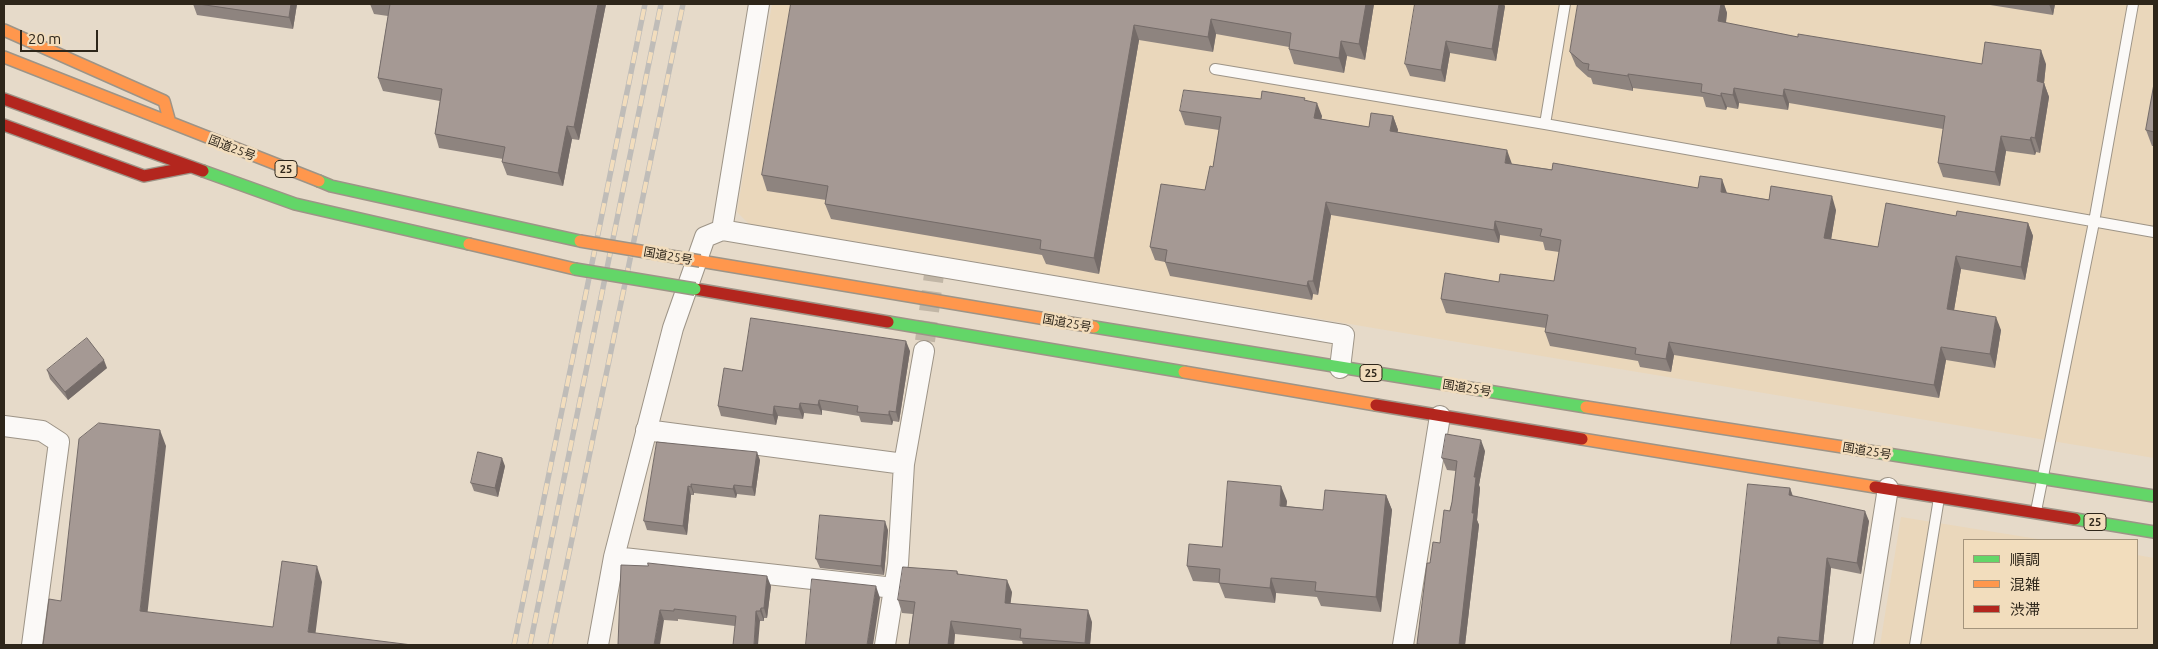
<!DOCTYPE html>
<html>
<head>
<meta charset="utf-8">
<style>
	body { margin:0 }
	#map { position:relative; width:2158px; height:649px; overflow:hidden; background:#e6dac9; font-family:Ubuntu,"Noto Sans JP",sans-serif }
	canvas { display:block }
	.frame { position:absolute; inset:0; border:5px solid #2e261a; pointer-events:none }
	.legend { position:absolute; left:1963px; top:539px; width:175px; height:90px; box-sizing:border-box; background:#f2ddbd; border:1px solid #a4947c; margin:0; padding:6px 9px; list-style:none; font-size:15px; color:#2e261a }
	.legend li { display:flex; align-items:center; gap:10px; height:25px }
	.legend b { width:25px; border:1px solid #a4947c }
	.scale { position:absolute; left:20px; top:30px; width:78px; height:22px; box-sizing:border-box; border:2px solid #2e261a; border-top:0; padding-left:6px; font-size:15px; line-height:18px; white-space:nowrap; color:#2e261a; -webkit-text-stroke:4px #f2ddbd; paint-order:stroke }
</style>
</head>
<body>
<div id="map">
<canvas width="2158" height="649"></canvas>
<div class="frame"></div>
<ul class="legend">
<li><b style="height:6px;background:#63d668"></b>順調</li>
<li><b style="height:6px;background:#ff974d"></b>混雑</li>
<li><b style="height:6px;background:#b3261e"></b>渋滞</li>
</ul>
<div class="scale">20 m</div>
</div>
<script>
const c = document.querySelector('canvas').getContext('2d');
c.lineJoin = 'round';
function fill(path, color) { c.fillStyle = color; c.fill(path, 'evenodd'); }
function stroke(path, color, width, dash) { c.strokeStyle = color; c.lineWidth = width; c.lineCap = dash ? 'butt' : 'round'; c.setLineDash(dash || []); c.stroke(path); }
function label(font, color, halo, rows, align = 'center') {
  c.font = font + ' Ubuntu,"Noto Sans JP",sans-serif'; c.lineWidth = 5; c.setLineDash([]); c.textBaseline = 'middle'; c.strokeStyle = halo; c.fillStyle = color; for (const [text, x, y, turn = 0] of rows) {
    c.save(); c.translate(x, y); c.rotate((+turn || 0) * Math.PI / 180); c.textAlign = isNaN(turn) ? turn : align; if (halo) c.strokeText(text, 0, 0); c.fillText(text, 0, 0); c.restore();
  }
}
fill(new Path2D(`
	M772,4H2154V458L749,224L737,212Z
	M1901,517L2044,540H1964V628H2137V555L2154,558V645H1880Z`), '#ead7bb');
stroke(new Path2D(`
	M925,341L935,267`), '#c1b6a6', 20, [20, 10]);
const lane = new Path2D(`
	M1215,69L1545,124L2154,232
	M1545,124L1565,4
	M2036,511L2094,222L2133,4
	M1915,645L1939,498`);
const street = new Path2D(`
	M722,230L759,4
	M4,426L42,431L59,442L32,645
	M646,430L904,464
	M614,557L894,588
	M598,645L614,557L673,328L705,237L722,230L1344,335L1340,368
	M885,645L898,564L904,464L924,351
	M1403,645L1440,416
	M1863,645L1888,488`);
const fast = new Path2D(`
	M203,171L295,204L469,244
	M319,181L331,186L580,241
	M888,322L1184,372
	M1094,327L1586,407
	M1862,450L2154,496
	M2075,519L2154,532`);
const slow = new Path2D(`
	M4,30L164,101L169,119
	M4,57L319,181
	M469,244L575,269
	M700,261L1094,327
	M1184,372L1376,405
	M1586,407L1862,450
	M1582,439L1875,487`);
const jam = new Path2D(`
	M4,99L203,171
	M4,125L144,176L190,167
	M695,289L888,322
	M1376,405L1582,439
	M1875,487L2075,519`);
stroke(lane, '#9d9487', 12);
stroke(street, '#9d9487', 22);
stroke(fast, '#9d9487', 14);
stroke(slow, '#9d9487', 14);
stroke(jam, '#9d9487', 14);
stroke(lane, '#fbf9f7', 10);
stroke(street, '#fbf9f7', 20);
stroke(fast, '#63d668', 11);
stroke(slow, '#ff974d', 11);
stroke(jam, '#b3261e', 11);
const rail = new Path2D(`
	M514,645L645,4
	M530,645L661,4
	M550,645L683,4`);
stroke(rail, '#bfbcb8', 5.5);
stroke(rail, '#f2ddbd', 4, [11]);
const fastBridge = new Path2D(`
	M575,269L695,289`);
const slowBridge = new Path2D(`
	M580,241L700,261`);
stroke(fastBridge, '#9d9487', 14, []);
stroke(slowBridge, '#9d9487', 14, []);
stroke(fastBridge, '#63d668', 11);
stroke(slowBridge, '#ff974d', 11);
fill(new Path2D(`
	M193,4H297L293,29L197,15Z
	M370,4H606L579,140L572,139L563,186L507,175L502,162L503,159L439,148L435,134L440,101L383,91L378,78L388,16L374,14Z
	M791,4H1374L1365,60L1347,56L1344,73L1294,64L1289,49V47L1216,34L1213,52L1139,40L1099,274L1046,264L1042,255L831,219L825,204L826,200L767,191L762,175Z
	M1578,4H1724L1727,13L1726,23L1798,37L1982,64H2046L2044,83L2049,97L2040,153L2036,152L2035,155L2006,151L2000,186L1943,177L1938,163L1943,129L1789,103L1788,110L1739,103L1738,109L1727,107L1726,110L1706,107L1703,97L1633,88V91L1593,84L1591,78L1588,77L1576,66L1570,52Z
	M1984,4H2055L2053,15Z
	M1505,6L1496,61L1450,53L1445,82L1410,76L1405,64Z
	M2154,84V146H2152L2146,130Z
	M1261,99L1305,101L1322,116L1321,119L1369,127L1393,116L1398,130L1397,132L1512,164L1727,193L1836,210L1831,239L1878,247L1956,216L2028,223L2033,236L2025,280L1961,269L1954,310L2001,330L1995,368L1946,360L1939,398L1674,355L1671,372L1640,367L1638,361L1550,346L1545,332L1546,328L1446,313L1441,299L1499,282L1554,281L1559,252L1545,250L1543,242L1500,235L1499,243L1331,215L1318,295L1313,294L1312,300L1170,276L1165,262L1155,260L1150,247L1205,190L1213,167L1219,130L1185,125L1180,111Z
	M910,351L899,422L893,421L892,425L861,422L859,416L822,410V415L804,413L803,419L778,416L776,425L721,416L718,406L742,371Z
	M107,368L68,400L50,379L47,370Z
	M657,442L760,460L755,496L737,494L736,498L694,493V495H691L687,535L647,530L644,521Z
	M1485,451L1479,485L1480,488L1477,520L1479,525L1465,645H1417L1430,563L1440,543L1452,502L1456,471L1447,470L1442,458Z
	M505,466L498,497L474,491L471,483Z
	M1790,488L1793,496L1869,521L1861,574L1831,568L1823,645H1731Z
	M1386,495L1392,510L1381,612L1321,606L1317,597L1276,593L1275,603L1225,598L1219,583L1193,581L1187,566L1222,547L1287,501L1286,506L1323,510Z
	M888,530L884,575L820,568L816,559Z
	M621,565L771,586L767,618H764V621H760L735,626L678,619V621L664,620Z
	M957,571L959,575L1012,592L1010,604L1092,622L1090,645H1023L1022,641L955,634L954,645H909L913,614L902,613L898,600Z`), '#8e847f');
fill(new Path2D(`
	M291,4H297L293,29L289,17Z
	M598,4H606L579,140L574,127Z
	M1366,4H1374L1365,60L1359,44Z
	M1499,4H1504L1505,6L1496,61L1492,49Z
	M1721,4H1724L1727,13L1724,36L1718,21Z
	M2049,4H2055L2053,15Z
	M1211,19L1216,34L1213,52L1208,37Z
	M1134,25L1139,40L1099,274L1094,258Z
	M1341,41L1347,56L1344,73L1339,58Z
	M1446,41L1450,53L1445,82L1441,70Z
	M2041,50L2046,64L2044,83L2049,97L2040,153L2035,138L2037,81Z
	M1628,74L1633,88V91L1628,76Z
	M1734,88L1739,103L1738,109L1733,95Z
	M1784,89L1789,103L1788,110L1783,96Z
	M1721,93L1727,107L1726,110L1721,96Z
	M1317,103L1322,116L1319,131L1314,118Z
	M1393,116L1398,130L1395,144L1390,131Z
	M567,126L572,139L563,186L558,173Z
	M2001,136L2006,151L2000,186L1995,172Z
	M2031,137L2036,152L2035,155L2030,140Z
	M1507,150L1512,164L1505,163Z
	M1722,179L1727,193L1721,192Z
	M1832,196L1836,210L1829,252L1824,238Z
	M1326,202L1331,215L1318,295L1313,281Z
	M1495,221L1500,235L1499,243L1494,230Z
	M2028,223L2033,236L2025,280L2021,267Z
	M1956,256L1961,269L1952,322L1947,309Z
	M1308,281L1313,294L1312,300L1307,286Z
	M1996,317L2001,330L1995,368L1990,354Z
	M906,341L910,351L899,422L896,412Z
	M1669,342L1674,355L1671,372L1666,359Z
	M1941,347L1946,360L1939,398L1934,385Z
	M104,360L107,368L68,400L65,392Z
	M819,400L822,410V415L818,405Z
	M800,403L804,413L803,419L799,409Z
	M774,406L778,416L776,425L773,415Z
	M889,411L893,421L892,425L889,415Z
	M160,430L166,446L146,626L140,611Z
	M1481,440L1485,451L1479,485L1480,488L1477,520L1479,525L1465,645H1459L1472,513L1474,477Z
	M757,452L760,460L755,496L752,487Z
	M502,458L505,466L498,497L495,488Z
	M691,484L694,493V495L691,487Z
	M734,485L737,494L736,498L733,489Z
	M688,486L691,495L687,535L683,526Z
	M1281,486L1287,501L1285,521L1280,506Z
	M1790,488L1793,498L1789,495Z
	M1386,495L1392,510L1381,612L1376,597Z
	M1865,511L1869,521L1861,574L1857,563Z
	M885,521L888,530L884,575L881,566Z
	M1827,558L1831,568L1823,645H1820L1819,641Z
	M317,566L322,582L314,645L308,632Z
	M767,576L771,586L767,618L764,608Z
	M1271,578L1276,593L1275,603L1270,588Z
	M1007,580L1012,592L1009,616L1005,603Z
	M876,586L880,598L873,645H867Z
	M761,608L764,618V621L760,611Z
	M660,610L664,620L660,645H654Z
	M1088,610L1092,622L1090,645H1086L1085,643Z
	M756,611L760,621L758,645H754Z
	M951,621L955,634L954,645H948Z
	M1778,637L1781,645H1777Z`), '#746b68');
const building = new Path2D(`
	M199,4H291L289,17Z
	M388,4H598L574,127L567,126L558,173L502,162L505,147L435,134L442,89L378,78L390,4Z
	M791,4H1366L1359,44L1341,41L1339,58L1289,49L1291,33L1211,19L1208,37L1134,25L1094,258L1040,249L1041,240L825,204L828,186L762,175Z
	M1415,4H1499L1492,49L1446,41L1441,70L1405,64Z
	M1578,4H1721L1718,21L1798,37V34L1982,64L1985,42L2041,50L2037,81L2044,83L2035,138L2031,137L2030,140L2001,136L1995,172L1938,163L1945,116L1784,89L1783,96L1734,88L1733,95L1721,93V96L1701,92L1702,84L1628,74V76L1588,70L1589,64L1583,63L1570,52Z
	M2154,84V132L2146,130Z
	M1184,90L1261,99L1262,91L1305,98L1304,100L1317,103L1314,118L1369,127L1371,113L1393,116L1390,131L1507,150L1505,163L1552,170L1553,163L1698,188L1700,176L1722,179L1721,192L1769,200L1771,186L1832,196L1824,238L1878,247L1886,203L1956,216L1957,211L2028,223L2021,267L1956,256L1947,309L1996,317L1990,354L1941,347L1934,385L1669,342L1666,359L1635,354L1636,348L1545,332L1548,315L1441,299L1445,273L1499,282L1500,274L1554,281L1561,240L1540,236L1542,229L1495,221L1494,230L1326,202L1313,281H1308L1307,286L1165,262L1167,250L1150,247L1161,184L1205,190L1210,166L1213,167L1221,117L1180,111Z
	M751,318L906,341L896,412L889,411V415L857,412L858,406L819,400L818,405L800,403L799,409L774,406L773,415L718,406L724,368L742,371Z
	M87,338L104,360L65,392L47,370Z
	M99,423L160,430L140,611L273,627L282,561L317,566L308,632L412,645H43L49,599L61,601L79,439Z
	M1446,434L1481,440L1474,477H1476L1472,513H1474L1459,645H1424L1417,644L1427,563H1430L1433,542L1440,543L1444,510L1450,511L1452,502L1457,461L1442,458Z
	M657,442L757,452L752,487L734,485L733,489L691,484V487L688,486L683,526L644,521Z
	M478,452L502,458L495,488L471,483Z
	M1228,481L1281,486L1280,506L1323,510L1325,490L1386,495L1376,597L1315,591L1316,582L1271,578L1270,588L1219,583L1220,569L1187,566L1189,544L1222,547Z
	M1748,484L1790,488L1789,495L1865,511L1857,563L1827,558L1819,641L1778,637L1777,645H1731Z
	M820,515L885,521L881,566L816,559Z
	M648,563L767,576L764,608H761L760,611H756L754,645H733L736,616L674,609V611L660,610L654,645H618L621,565L648,566Z
	M903,567L957,571V574L1007,580L1005,603L1088,610L1085,643L1020,638L1021,629L951,621L948,645H909L915,602L898,600Z
	M812,579L876,586L867,645H806Z`);
fill(building, '#a59994');
stroke(building, '#746b68', 1);
for (const [x, y, w] of [
	[286,169,22],
	[1371,373,22],
	[2095,522,22]
]) { const box = new Path2D(); box.roundRect(x - w / 2, y - 8.5, w, 17, 4); c.fillStyle = '#f2ddbd'; c.fill(box); stroke(box, '#2e261a', 1); }
label('bold 11px', '#2e261a', null, [
	["25",286,169],
	["25",1371,373],
	["25",2095,522]
]);
label('12px', '#2e261a', '#f2ddbd', [
	["国道25号",232,148,21],
	["国道25号",668,256,10],
	["国道25号",1067,323,10],
	["国道25号",1467,388,9],
	["国道25号",1867,451,9]
]);
</script>
</body>
</html>
